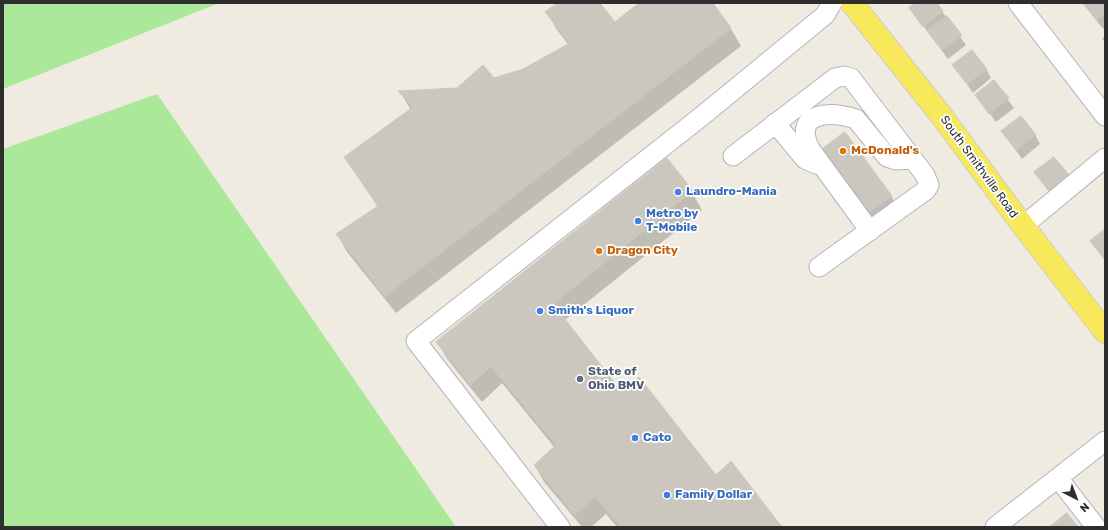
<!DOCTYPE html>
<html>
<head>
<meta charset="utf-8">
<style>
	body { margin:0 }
	#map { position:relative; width:1108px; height:530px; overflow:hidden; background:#efebe0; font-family:Rubik,sans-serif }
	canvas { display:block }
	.frame { position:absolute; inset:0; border:4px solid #2e2e2e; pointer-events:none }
	.north { position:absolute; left:1056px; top:478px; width:40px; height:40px; -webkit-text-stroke:3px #fff; paint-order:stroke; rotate:138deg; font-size:11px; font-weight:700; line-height:16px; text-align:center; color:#2e2e2e }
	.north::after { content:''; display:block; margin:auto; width:14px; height:18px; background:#2e2e2e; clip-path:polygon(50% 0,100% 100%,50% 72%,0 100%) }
</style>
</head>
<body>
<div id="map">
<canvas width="1108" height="530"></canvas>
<div class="frame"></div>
<div class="north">N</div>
</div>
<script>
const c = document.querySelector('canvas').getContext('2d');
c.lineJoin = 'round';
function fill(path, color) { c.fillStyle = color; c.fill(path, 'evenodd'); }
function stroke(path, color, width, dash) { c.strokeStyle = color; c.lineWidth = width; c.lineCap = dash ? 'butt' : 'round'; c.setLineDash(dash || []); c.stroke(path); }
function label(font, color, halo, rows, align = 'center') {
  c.font = font + ' Rubik,sans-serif'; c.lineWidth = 3.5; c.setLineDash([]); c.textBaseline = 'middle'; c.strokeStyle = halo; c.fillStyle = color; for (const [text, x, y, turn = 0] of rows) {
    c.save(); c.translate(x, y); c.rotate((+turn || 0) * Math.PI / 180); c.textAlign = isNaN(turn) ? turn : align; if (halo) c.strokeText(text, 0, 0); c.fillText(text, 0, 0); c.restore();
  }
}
fill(new Path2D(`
	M3,3H219L3,89Z
	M157,94L456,527H3V149Z`), '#abe89a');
fill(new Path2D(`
	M559,3H598L615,24L641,3H712L731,29L741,46L396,313L347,252L337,234L378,207L345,157L411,110L400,92L457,89L523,70L569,45L557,30L547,12Z
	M917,3H936L966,45L948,59L910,8Z
	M1083,3H1105V27L1103,29Z
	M1105,36V43L1102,38Z
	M954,65L986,69L991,78L973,93Z
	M994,81L1014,108L996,122L976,95Z
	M1003,132L1035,135L1040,144L1022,159Z
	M818,153L891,196L899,210L872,230Z
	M666,160L692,192L702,210L565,320L622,394L716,476L781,527H617L606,514L591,527H582L545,483L535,466L555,448L502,383L482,402L448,360L437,342Z
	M1035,172L1068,176L1073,185L1055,199Z
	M1105,230V261L1091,241Z`), '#0003');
const building = new Path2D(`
	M558,3H600L615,22L639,3H713L731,28L385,296L336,234L378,206L344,157L413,107L398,91L457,88L483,65L494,78L523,69L570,43L545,12Z
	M915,3H937L943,11L923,27L909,8Z
	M1083,3H1105V13L1097,20Z
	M947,16L962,35L942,50L927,31Z
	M972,50L987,69L967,84L952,65Z
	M994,80L1009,98L989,114L975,95Z
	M1021,116L1036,135L1016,150L1001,131Z
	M845,132L892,196L864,216L817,153Z
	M1054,157L1069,175L1049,191L1034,172Z
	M667,158L693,191L553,304L622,392L639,377L716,475L731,461L782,527H621L595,496L575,515L534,465L556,445L491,366L471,385L436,342Z
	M1105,229V260L1090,241Z
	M1067,513L1078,527H1050Z`);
fill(building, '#cbc7bf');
stroke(building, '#cbc7b9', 1);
const minor = new Path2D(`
	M1018,3L1105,116
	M775,123L805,159L816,164
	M733,156L835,78L844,76L851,78L925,175L929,185L926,190L819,267
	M1023,226L1105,158
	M870,231L810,149C792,111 830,111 856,119L887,157L896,160L913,159
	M1058,478L1096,527
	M560,527L416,341L702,116L825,15L832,3
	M995,527L1105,441`);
const major = new Path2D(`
	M852,3L944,119L1011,210L1105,332`);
stroke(minor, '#b4b4c1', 21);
stroke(major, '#cdcdcd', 24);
stroke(minor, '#fff', 19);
stroke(major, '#f8e85c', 22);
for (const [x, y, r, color] of [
	[843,151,4,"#e8710a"],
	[678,192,4,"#3f7fe0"],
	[638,221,4,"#3f7fe0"],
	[599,251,4,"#e8710a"],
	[540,311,4,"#3f7fe0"],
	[580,379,4,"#5c6f8a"],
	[635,438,4,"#3f7fe0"],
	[667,495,4,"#3f7fe0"]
]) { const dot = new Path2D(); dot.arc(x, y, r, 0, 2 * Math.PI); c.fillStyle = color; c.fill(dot); stroke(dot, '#fff', 1.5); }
label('bold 12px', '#c56008', '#fff', [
	["McDonald's",851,151],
	["Dragon City",607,251]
], 'left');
label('12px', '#2e2e2e', '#fff', [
	["South Smithville Road",979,167,54]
]);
label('bold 12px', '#366cbe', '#fff', [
	["Laundro-Mania",686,192],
	["Metro by",646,214],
	["T-Mobile",646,228],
	["Smith's Liquor",548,311],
	["Cato",643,438],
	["Family Dollar",675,495]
], 'left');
label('bold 12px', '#4e5e75', '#fff', [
	["State of",588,372],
	["Ohio BMV",588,386]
], 'left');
</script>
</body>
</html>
